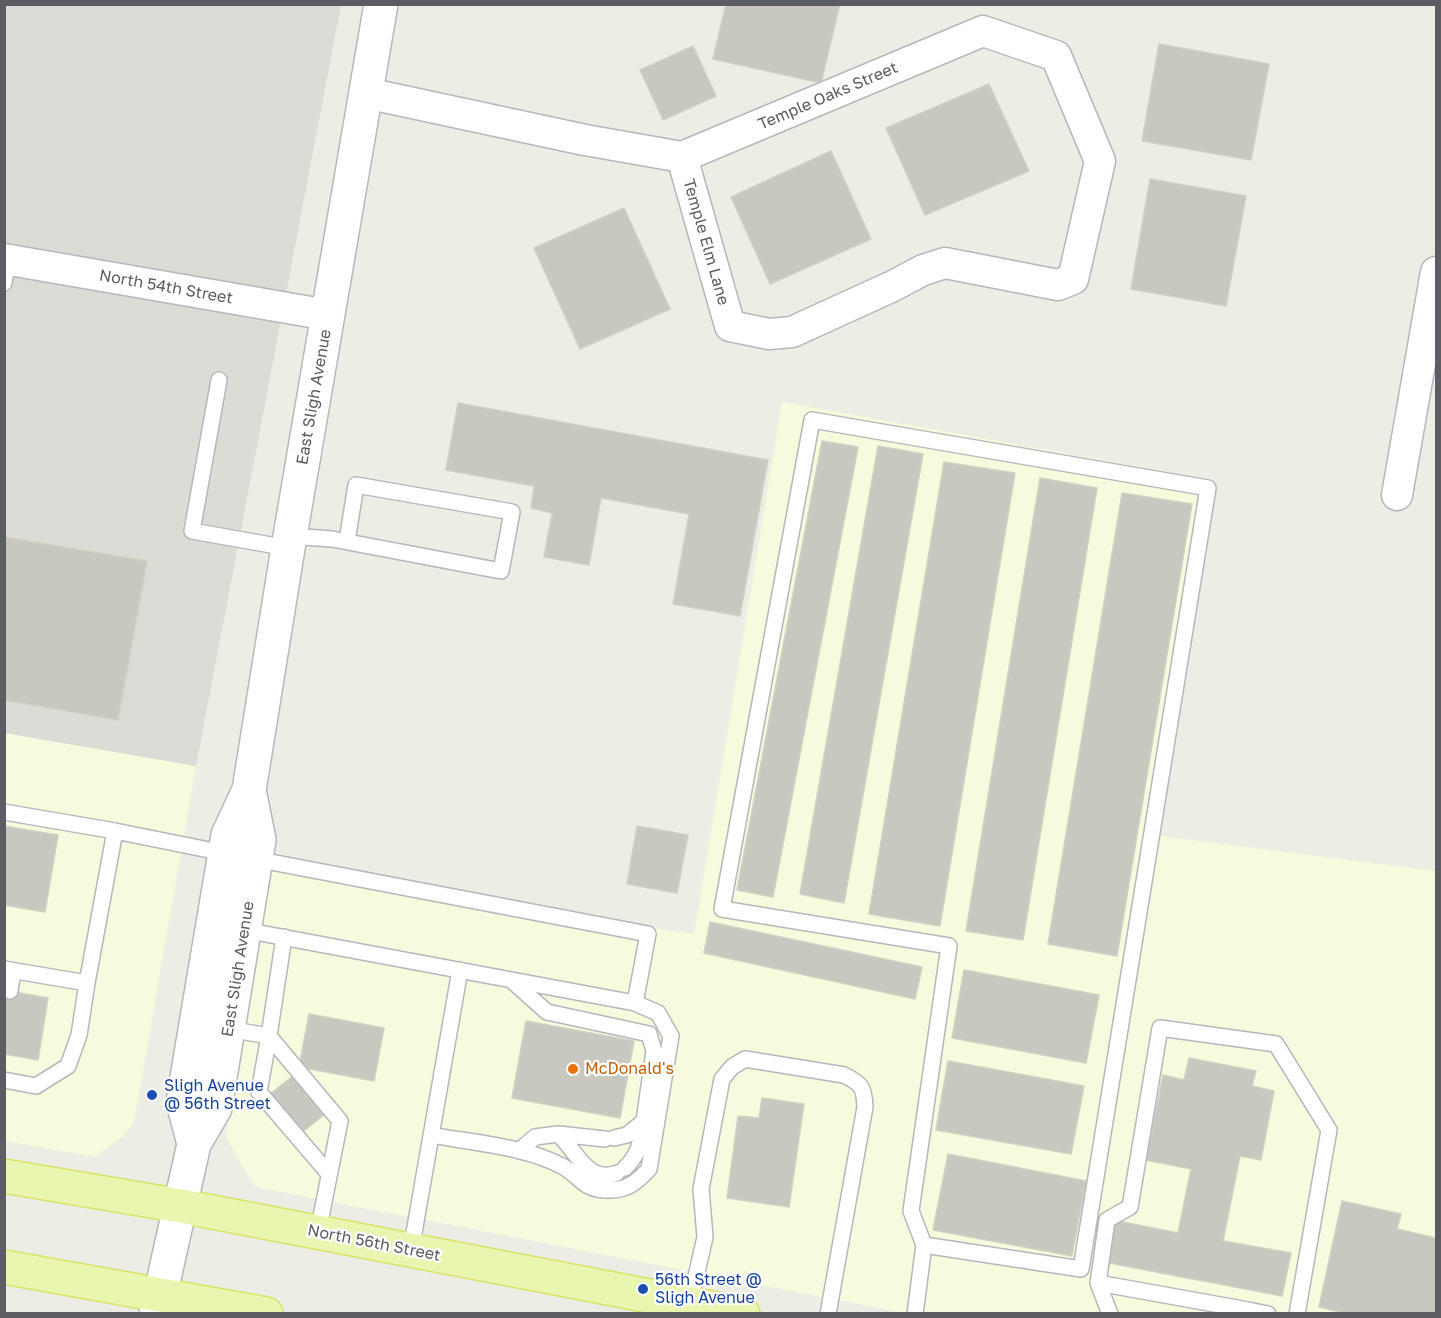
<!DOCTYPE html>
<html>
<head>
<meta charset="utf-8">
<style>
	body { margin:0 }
	#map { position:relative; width:1441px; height:1318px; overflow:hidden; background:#ecede4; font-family:"Golos Text",sans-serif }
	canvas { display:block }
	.frame { position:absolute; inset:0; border:6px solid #5c5d63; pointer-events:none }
</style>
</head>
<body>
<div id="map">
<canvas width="1441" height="1318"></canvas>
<div class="frame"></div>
</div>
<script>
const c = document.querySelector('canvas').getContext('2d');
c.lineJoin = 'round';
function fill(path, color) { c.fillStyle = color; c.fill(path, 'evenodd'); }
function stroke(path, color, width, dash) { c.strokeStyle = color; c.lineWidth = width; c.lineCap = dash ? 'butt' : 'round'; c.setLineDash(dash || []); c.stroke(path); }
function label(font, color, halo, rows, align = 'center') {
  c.font = font + ' "Golos Text",sans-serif'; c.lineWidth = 4.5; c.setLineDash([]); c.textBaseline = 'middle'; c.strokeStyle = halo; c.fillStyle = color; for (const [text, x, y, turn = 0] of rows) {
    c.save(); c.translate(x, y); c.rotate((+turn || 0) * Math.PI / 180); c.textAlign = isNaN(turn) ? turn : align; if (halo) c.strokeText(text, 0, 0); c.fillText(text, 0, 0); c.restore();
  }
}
fill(new Path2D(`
	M782,402L1208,479L1144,834L1436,871V1313H905L255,1187L226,1137L268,869L694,934Z
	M4,733L196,766L134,1123L121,1138L95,1157L5,1141Z`), '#f7fadc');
fill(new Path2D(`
	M4,5H341L196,766L5,733Z`), '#dbdcd6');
const building = new Path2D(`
	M726,4H840L821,83L713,59Z
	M1159,44L1269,64L1251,160L1142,141Z
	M693,46L716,96L663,120L640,70Z
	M989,84L1029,171L925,215L886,128Z
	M831,151L871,239L770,284L731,197Z
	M1150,179L1246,196L1226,306L1131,289Z
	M624,208L670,309L580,349L534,248Z
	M458,403L768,460L740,616L673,604L689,514L601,498L589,565L544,557L552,513L531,508L534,486L446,470Z
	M822,441L858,447L773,897L737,890Z
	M878,446L923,454L844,903L800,894Z
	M944,462L1015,473L940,926L869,914Z
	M1040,478L1097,488L1023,940L966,931Z
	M1122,493L1192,504L1117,956L1048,944Z
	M4,537L147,561L118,720L4,700Z
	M4,826L58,835L45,912L4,905Z
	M637,826L688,835L677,893L627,884Z
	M710,922L922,967L915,999L704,953Z
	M964,970L1099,995L1086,1063L952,1038Z
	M4,990L48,998L38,1060L4,1054Z
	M309,1014L384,1028L374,1081L299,1067Z
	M526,1021L634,1041L620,1118L512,1098Z
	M1189,1058L1256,1071L1252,1086L1274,1091L1261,1160L1240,1156L1223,1241L1291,1253L1282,1296L1104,1262L1113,1220L1178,1233L1191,1169L1146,1160L1163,1075L1184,1080Z
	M948,1061L1084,1086L1071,1154L936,1130Z
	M294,1075L325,1114L300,1134L269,1095Z
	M762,1098L804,1104L789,1207L727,1198L738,1116L759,1118Z
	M948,1154L1086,1181L1072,1256L933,1230Z
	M1342,1201L1401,1214L1397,1229L1436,1238V1314H1349L1319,1307Z`);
fill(building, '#c8c8c1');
stroke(building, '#d0d1c3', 1.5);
const service = new Path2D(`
	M4,283L8,260
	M219,380L192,531L288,548
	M290,536L332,539L501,571L512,512L356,485L347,541
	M4,812L115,831
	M255,859L648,934L635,1003
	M244,930L635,1003L658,1013L671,1036L649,1169C638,1181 628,1190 610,1190C582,1191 581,1176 562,1166C523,1146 474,1143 431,1135
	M284,937L269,1036L340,1121L318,1232
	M4,969L87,983L79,1035L68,1066L36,1086L4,1080
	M511,980L547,1012L649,1034L654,1051L644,1121L627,1135L614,1138
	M87,983L115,831L224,853
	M10,991L13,971
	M228,1029L269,1036L259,1092L329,1174
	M558,1134C576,1150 588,1185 617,1173
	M519,1151L535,1137L558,1134L605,1139
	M625,1168C640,1154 641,1139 644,1121
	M411,1250L460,970
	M1098,1283L1248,1310
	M690,1303L705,1237L701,1189L722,1079L732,1067L745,1059L844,1075C862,1084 864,1087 865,1107L828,1314
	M915,1314L924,1245L911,1211L949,946L722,909L812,420L1208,488L1081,1269L924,1245
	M1110,1314L1098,1283L1107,1220L1130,1207L1160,1028L1276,1044L1329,1130L1297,1314
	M1248,1314V1310L1268,1314`);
const minor = new Path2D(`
	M366,93L585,140L682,157L983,31L1056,56L1100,161L1073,279L1058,285L945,263L923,270L893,286L792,332L769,334L730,326L682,157
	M4,259L328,315
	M1397,495L1436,272`);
const tertiary = new Path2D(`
	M194,1144L183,1102L195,1030L228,835L249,790L288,548L381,4
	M156,1314L194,1144L215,1108L259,840L249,790`);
const primary = new Path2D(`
	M4,1176L181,1206L743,1314
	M4,1267L266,1314`);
stroke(service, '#b6b7bd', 18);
stroke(minor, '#b6b7bd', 33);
stroke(tertiary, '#b6b7bd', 36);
stroke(primary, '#dae268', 36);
stroke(service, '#fff', 15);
stroke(minor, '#fff', 30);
stroke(tertiary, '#fff', 33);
stroke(primary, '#e9f6b0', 33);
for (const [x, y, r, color] of [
	[573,1069,6,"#e8710a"],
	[152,1095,6,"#1a4fb4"],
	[643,1289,6,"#1a4fb4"]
]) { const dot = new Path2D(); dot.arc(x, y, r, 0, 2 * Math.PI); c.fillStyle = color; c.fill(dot); stroke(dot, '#fff', 2); }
label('16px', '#5c5d63', '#fff', [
	["Temple Oaks Street",828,96,-23],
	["Temple Elm Lane",706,242,74],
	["North 54th Street",166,287,10],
	["East Sligh Avenue",314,397,-80],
	["East Sligh Avenue",238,969,-81],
	["North 56th Street",374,1243,11]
]);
label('16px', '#c56008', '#fff', [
	["McDonald's",585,1069]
], 'left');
label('16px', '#164399', '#fff', [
	["Sligh Avenue",164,1086],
	["@ 56th Street",164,1104],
	["56th Street @",655,1280],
	["Sligh Avenue",655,1298]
], 'left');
</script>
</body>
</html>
